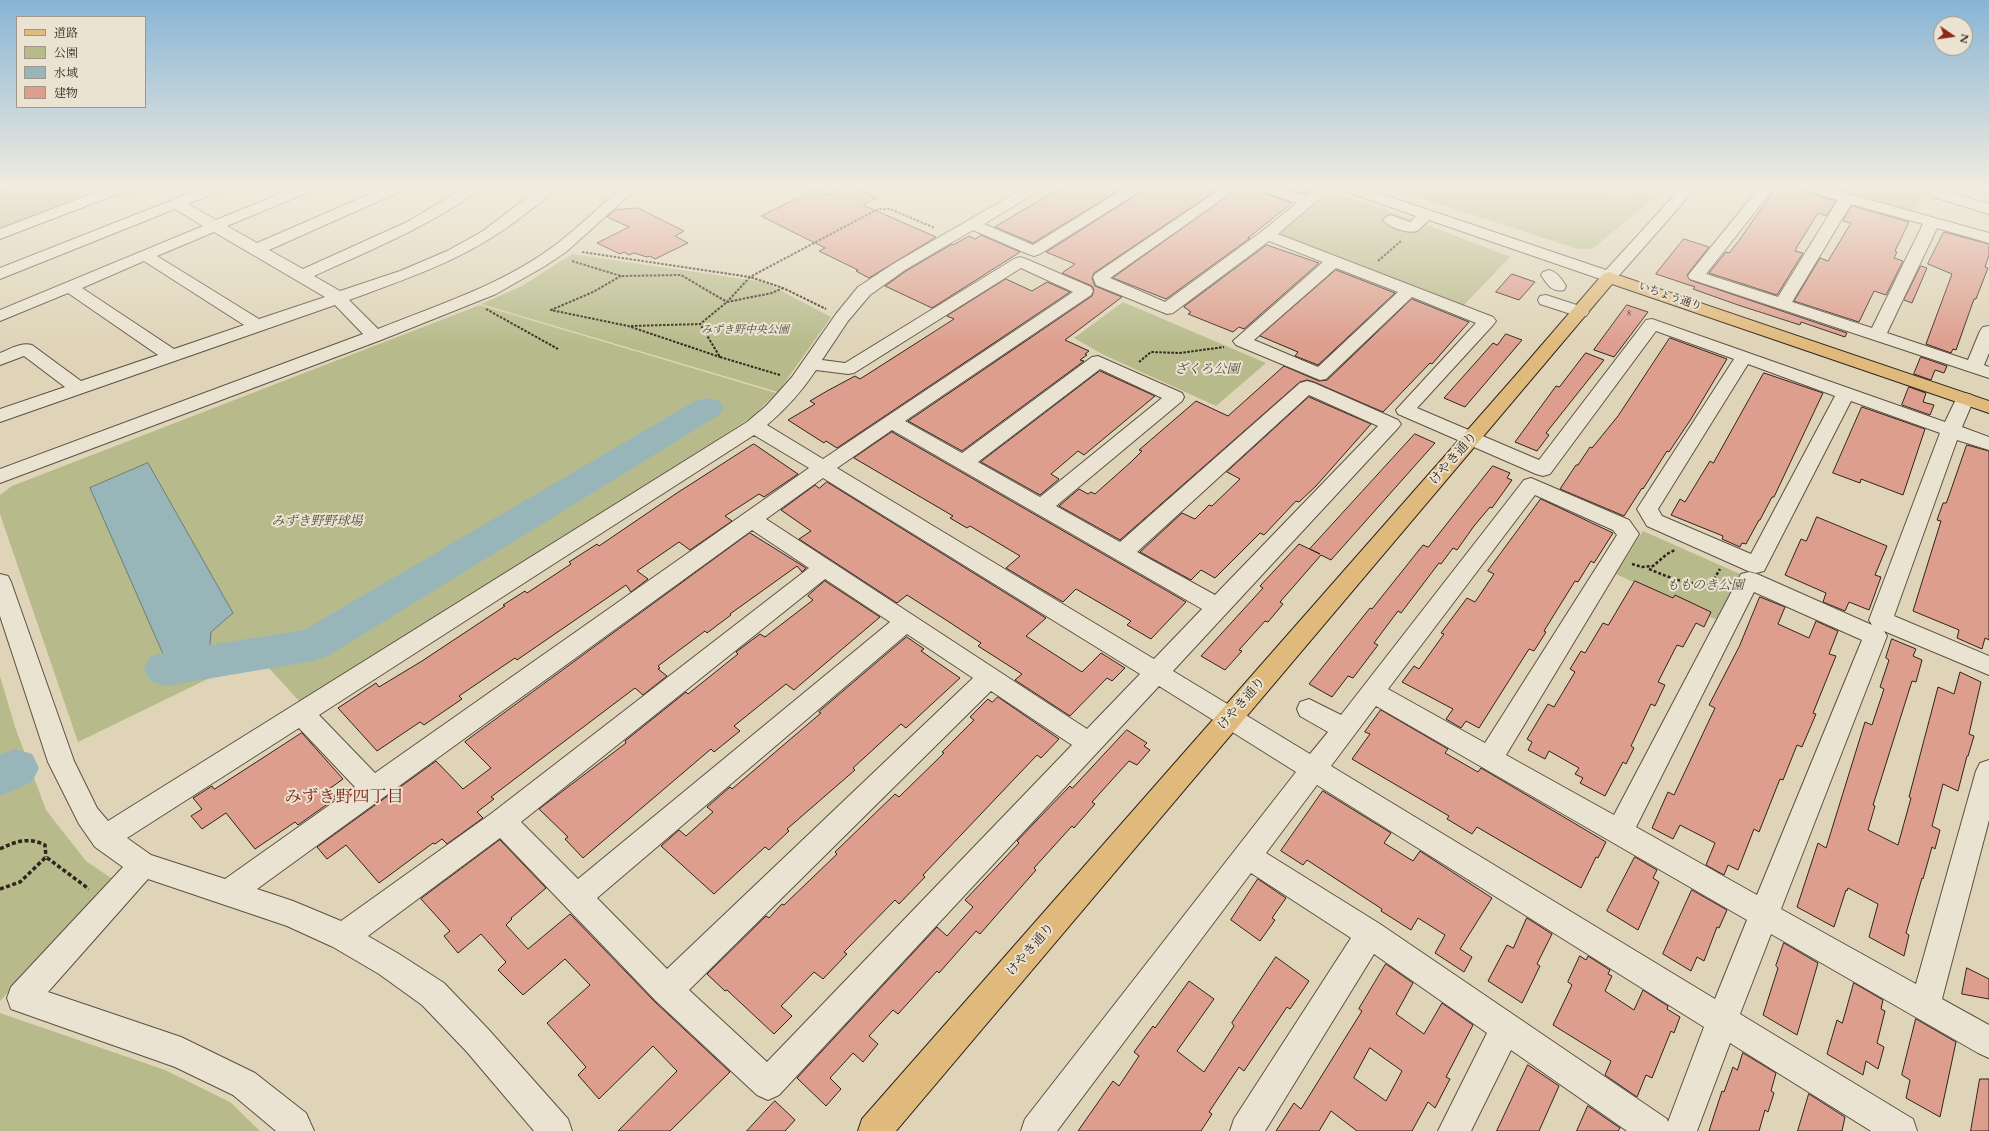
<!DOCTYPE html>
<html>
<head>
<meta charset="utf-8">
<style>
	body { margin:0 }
	#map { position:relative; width:1989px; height:1131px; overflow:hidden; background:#e0d4b8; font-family:Cardo,"Noto Serif JP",serif }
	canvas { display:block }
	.legend { position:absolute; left:16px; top:16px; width:130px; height:92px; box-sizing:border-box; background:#ebe3d1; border:1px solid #a09789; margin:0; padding:5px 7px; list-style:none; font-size:12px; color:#30241d }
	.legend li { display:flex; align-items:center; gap:8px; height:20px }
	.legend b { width:20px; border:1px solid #a09789 }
	.north { position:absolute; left:1933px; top:16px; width:40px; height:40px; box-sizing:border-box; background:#ebe3d1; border:1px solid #a09789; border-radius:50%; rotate:103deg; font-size:11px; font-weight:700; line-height:16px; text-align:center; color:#30241d }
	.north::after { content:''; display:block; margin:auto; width:14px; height:18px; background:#8f2418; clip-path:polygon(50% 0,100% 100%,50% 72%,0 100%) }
</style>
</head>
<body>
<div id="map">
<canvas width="1989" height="1131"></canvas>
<ul class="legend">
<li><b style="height:5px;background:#e0ba7c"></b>道路</li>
<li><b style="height:11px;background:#b7bb8b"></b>公園</li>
<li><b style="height:11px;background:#98b6b9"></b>水域</li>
<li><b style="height:11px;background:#dd9e8e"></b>建物</li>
</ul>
<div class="north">N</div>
</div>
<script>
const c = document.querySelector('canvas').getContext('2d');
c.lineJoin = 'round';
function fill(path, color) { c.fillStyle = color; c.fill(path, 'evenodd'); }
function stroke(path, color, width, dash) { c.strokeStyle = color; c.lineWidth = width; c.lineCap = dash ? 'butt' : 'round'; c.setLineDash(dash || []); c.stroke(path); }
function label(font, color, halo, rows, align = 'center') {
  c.font = font + ' Cardo,"Noto Serif JP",serif'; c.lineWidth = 4; c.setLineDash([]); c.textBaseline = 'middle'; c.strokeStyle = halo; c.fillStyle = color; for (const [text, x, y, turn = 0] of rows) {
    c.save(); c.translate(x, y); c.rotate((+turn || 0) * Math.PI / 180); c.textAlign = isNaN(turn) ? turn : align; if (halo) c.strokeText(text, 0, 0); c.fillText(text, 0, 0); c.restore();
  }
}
fill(new Path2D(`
	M9,188H116L0,233V191Z
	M1390,188H1418L1465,193L1475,188H1580L1628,195L1636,188H1667L1592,249H1577Z
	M1824,188H1932V193L1911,213Z
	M1340,194L1428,225L1510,257L1463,306L1278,236L1327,195Z
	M572,254L757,281L770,285L831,317L778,392L481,304L522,286Z
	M1123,302L1266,363L1216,406L1104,355L1074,338Z
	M480,305L776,393L753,416L715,441L300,702L257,655L78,742L0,514V495L12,486Z
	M1643,531L1740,574L1717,620L1616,574Z
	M0,676L15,727L46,810L86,861L111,878L0,1001Z
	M0,1013L165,1070L230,1102L260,1131H0Z`), '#b7bb8b');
const water = new Path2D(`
	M148,463L233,613L211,632L209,656L167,663L90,488Z`);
fill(water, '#98b6b9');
stroke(water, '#6e7c7b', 1);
fill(new Path2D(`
	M707,398L719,401L724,408L719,415L328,656L313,661L165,686L150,681L144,669L150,657L165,652L304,630L695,401Z
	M16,749L32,754L39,768L32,782L0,796V754Z`), '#98b6b9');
const building = new Path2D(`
	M842,188H855L877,198L863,205L936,237L869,278L856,271L858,270L819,251L825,248L761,216L816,189L828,195Z
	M1061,188H1123L1033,243L995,227Z
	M1143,188H1220L1094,273L1092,278L1095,286L1122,297L1065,340L1089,351L1085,354L1087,355L1080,360L1084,361L962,451L908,421L1092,296L1094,290L1092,286L1062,273L1075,264L1046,252L1141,192Z
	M1239,188H1258L1261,192L1292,203L1248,238H1250L1166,299L1113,278Z
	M1284,188H1312L1304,194Z
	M1776,188H1795L1836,201L1826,216L1818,213L1798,245L1795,251L1803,253L1777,295L1709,273L1726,252L1729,253L1738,242Z
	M1852,206L1909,222L1895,251L1897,252L1894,258L1903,261L1886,295L1874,291L1859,322L1794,301L1820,258L1828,261L1851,223L1843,221Z
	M638,208L684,231L675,236L688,243L655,259L650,256L647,257L634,253L629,255L624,252L620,254L597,243L629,227L607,217L615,210Z
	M1944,232L1989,244V255L1985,267L1988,268L1976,299H1974L1956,350L1953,349L1951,353L1926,344L1952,274L1928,264Z
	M981,235L1020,252L932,308L885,286L906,271L952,244L953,245L969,236L975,239Z
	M1684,239L1709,247L1687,275L1690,280L1847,333L1845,337L1801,322L1800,325L1738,305L1693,289L1695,287L1656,274Z
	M1267,245L1319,263L1244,329L1239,327L1233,332L1188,314L1191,312L1184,307Z
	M1921,266L1927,268L1912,303L1904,300Z
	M1336,270L1395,293L1318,365L1295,356L1298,352L1260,336Z
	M1512,274L1535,282L1519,300L1496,292Z
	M1006,279L1032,291L1047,282L1070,292L837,448L826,441L824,443L788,420L815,404L810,401L827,391L855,376L860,379L954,319L947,316Z
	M1412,299L1469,322L1432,364L1430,363L1383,412L1314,382L1307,380L1300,382L1120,540L1059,506L1079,489L1088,494L1091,492L1095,494L1131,462L1142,451L1139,450L1196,401L1228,416L1284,366L1319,381L1327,380Z
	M1627,305L1648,312L1614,357L1594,350Z
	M1506,334L1522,340L1465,407L1444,398L1493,343L1497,345Z
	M1670,338L1727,359L1691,419L1669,452L1667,451L1643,489L1642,488L1624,516L1560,489L1576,465H1578L1590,447L1592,448L1618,416Z
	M1586,353L1604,360L1546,433L1549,435L1537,451L1515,442L1556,386L1559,387Z
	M1921,357L1947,366L1944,373L1935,370L1931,380L1914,374Z
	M1100,371L1155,396L1084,455L1078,451L1051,474L1059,479L1040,495L981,462Z
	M1764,373L1823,393L1774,497H1772L1760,520H1759L1746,544L1742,543L1740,547L1722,539L1723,536L1671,515L1680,499L1685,502L1710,461L1713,463Z
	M1909,387L1926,393L1923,402L1934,405L1930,415L1902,405Z
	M1309,397L1371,424L1316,486L1299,502L1296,501L1264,535L1260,533L1215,578L1201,570L1191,580L1140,552L1182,513L1195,519L1209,505L1212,506L1240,479L1227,472Z
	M1862,407L1925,429L1903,495L1861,479L1860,483L1833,473Z
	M892,432L1176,596L1186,602L1151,639L1127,625L1131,621L1076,589L1063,602L1006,568L1020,556L970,526L967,528L950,518L953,516L854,458Z
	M1415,434L1435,443L1331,560L1321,555L1280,602L1283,604L1268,622L1265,621L1239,650L1242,651L1225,670L1201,656L1263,588L1260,586L1299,544L1320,554L1310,549Z
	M754,444L798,474L764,497L759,494L725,516L732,521L690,550L679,542L637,571L648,579L631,592L626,585L517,660L515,658L459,696L462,699L424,725L420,722L377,751L338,708L376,683L379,687L422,661L505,606L503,605L525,591L527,593L571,564L569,562L597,544L599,546L677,493Z
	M1967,445L1989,451V640L1985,638L1982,649L1957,638L1959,630L1913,611L1941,521L1937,520L1943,503H1946Z
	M1493,466L1510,473L1507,478L1512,480L1492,508L1490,507L1474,526L1457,550L1453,548L1441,564L1439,563L1401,613L1398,611L1374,643L1378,645L1353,678L1348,676L1332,697L1309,684L1370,608L1372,609L1423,545L1428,547Z
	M827,482L1046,618L1026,636L1082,672L1101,653L1125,668L1112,681L1107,678L1070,716L1015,680L1022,674L978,646L981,643L946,620L907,595L897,603L799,539L811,531L781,510L815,485L819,488Z
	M1541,499L1613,533L1594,563L1591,561L1578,582L1575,581L1544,631L1546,632L1534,651L1529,649L1479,728L1466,721L1461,728L1446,719L1453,709L1402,682L1414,666L1419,669L1444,634L1441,633L1467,598L1475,602L1494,574L1488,571Z
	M1817,517L1887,546L1875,575L1881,577L1869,610L1849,602L1845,611L1823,602L1826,593L1785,575L1801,539L1806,541Z
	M750,533L806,568L802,572L797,566L730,614L731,615L707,633L705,631L658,666L660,668L658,669L667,676L643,695L635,688L541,759L491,797L494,799L477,812L483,818L447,844L442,839L435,844L433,843L379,883L346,845L327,859L317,847L436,761L463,789L491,768L465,742Z
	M825,581L880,617L794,690L786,684L734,726L740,731L714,752L711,749L583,858L565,839L568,837L539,809L626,743L625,741L686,692L688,694L738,654L736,652L760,634L765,637L813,600L808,596Z
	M1635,581L1673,598L1675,595L1711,612L1704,627L1696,623L1683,647L1677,645L1658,682L1665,685L1655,706L1651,704L1631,746L1634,748L1626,764L1623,762L1605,796L1580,783L1583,778L1575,774L1579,768L1549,751L1545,759L1528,750L1532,742L1527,739L1548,704L1554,707L1575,672L1570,669L1581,651L1585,653L1603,623L1608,625Z
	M1760,597L1785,607L1778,624L1809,638L1816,621L1838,631L1829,654L1836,656L1813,713L1816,714L1802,747L1797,745L1783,780L1780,779L1759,832L1754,829L1738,870L1728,865L1724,875L1706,865L1715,843L1680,825L1673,839L1652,828L1668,792L1674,795L1698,744L1715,708L1709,705L1739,647Z
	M907,637L924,649L921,651L960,678L906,728L901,724L853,768L855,770L787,829L789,831L769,850L765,847L714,894L661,846L679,830L686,836L713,812L707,807L730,787L732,789L821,713L819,712Z
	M1892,639L1916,649L1913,656L1922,660L1916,682L1912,681L1873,805L1875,806L1868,830L1898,845L1911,798L1909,797L1938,687L1954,694L1960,672L1981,682L1969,734L1974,736L1968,756H1967L1958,791L1943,784L1932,826L1940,830L1935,849L1932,847L1923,879L1922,878L1906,933L1909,935L1904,956L1869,937L1878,904L1848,888L1847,891L1846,890L1834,927L1797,907L1818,843L1826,848L1865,722L1872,725L1884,689L1880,687L1889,660L1886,658Z
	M998,697L1059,739L1041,758L1037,755L923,875L925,877L899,904L895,900L844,952L847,954L823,979L814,972L781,1006L792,1016L774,1034L727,990L725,991L707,974L766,916L769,918L782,904L784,905L837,854L835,852L895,794L899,797L944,753L942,752L974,720L970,717L988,699L992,702Z
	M1381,710L1448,749L1445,753L1478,772L1481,768L1606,842L1598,858L1596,857L1581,888L1477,827L1472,834L1447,819L1449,816L1352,759L1370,734L1365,732Z
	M1127,730L1147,743L1144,746L1150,750L1137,765L1129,761L1092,802L1095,804L1074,828L1072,826L1034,868L1036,870L980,934L976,931L939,973L937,971L898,1014L893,1010L869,1036L878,1044L863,1062L853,1053L830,1078L841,1089L826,1106L797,1078L937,927L947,936L973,907L965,900L1019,843L1017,841L1038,819L1070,786L1072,788Z
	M302,733L343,779L329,789L336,798L298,825L295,822L255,849L226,813L202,829L191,816L202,809L193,798L212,786L214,789Z
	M1323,791L1391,833L1384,843L1413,861L1420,851L1492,898L1460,949L1472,957L1464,972L1435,953L1445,935L1418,918L1411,930L1381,911L1382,909L1307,860L1303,865L1281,851Z
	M500,840L546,888L511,918L512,919L506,925L528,949L570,914L655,1002L730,1072L670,1131H618L677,1071L653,1046L599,1099L578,1075L586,1067L547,1023L590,985L565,959L523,995L498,970L506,962L481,934L458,953L444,936L450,931L421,899Z
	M1635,857L1657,870L1653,878L1659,882L1638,930L1607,911Z
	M1258,879L1286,898L1272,918L1275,920L1260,941L1231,920Z
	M1692,890L1727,910L1719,928L1717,927L1704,961L1697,957L1691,971L1663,954Z
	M1527,918L1552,934L1537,964L1540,966L1522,1003L1488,981L1507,945L1513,948Z
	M1784,943L1818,963L1797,1035L1763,1015L1778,968L1776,966Z
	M1580,956L1586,960L1588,956L1610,970L1608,974L1612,976L1605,991L1634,1010L1643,990L1668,1006L1667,1009L1680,1017L1674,1033L1671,1031L1652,1078L1646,1075L1637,1097L1605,1075L1611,1061L1553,1025L1572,985L1568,982Z
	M1276,957L1309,981L1290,1009L1287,1007L1244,1071L1239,1067L1209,1112L1212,1114L1201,1131H1078L1113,1081L1119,1086L1139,1056L1134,1052L1153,1026L1155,1028L1189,981L1214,999L1177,1051L1204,1072L1234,1026L1232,1023Z
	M1386,964L1413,983L1396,1014L1424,1034L1442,1003L1473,1025L1446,1077L1450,1079L1435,1108L1428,1102L1412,1131H1357L1331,1111L1319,1131H1276L1294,1103L1301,1109L1362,1011L1359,1009ZM1370,1048L1402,1071L1386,1101L1354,1078Z
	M1967,968L1989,979V999L1962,994Z
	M1854,983L1883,1000L1881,1009L1885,1011L1877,1043L1884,1047L1878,1069L1866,1061L1863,1075L1827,1054L1837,1020L1842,1023Z
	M1916,1019L1956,1042L1940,1117L1906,1098L1910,1080L1902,1075Z
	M1743,1053L1776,1073L1771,1091L1774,1093L1768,1112L1765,1110L1759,1131H1709L1722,1091L1724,1092L1733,1067L1737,1070Z
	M1528,1065L1559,1086L1539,1131H1497Z
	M1980,1079H1989V1131H1971Z
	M1809,1094L1845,1117L1842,1131H1798Z
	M775,1101L795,1120L785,1131H747Z
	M1588,1106L1620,1128L1618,1131H1577Z`);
fill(building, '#dd9e8e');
stroke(building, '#30241d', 1);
const minor = new Path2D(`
	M107,188H136L134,191L112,196L0,239V229Z
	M203,188H222L220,191L188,204L216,220L294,188H313L311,191L227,226L257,243L384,188H403L401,191L269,250L303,269L407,222L464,188H480L478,191C427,227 371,250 314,276L340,291L400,271L447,251L483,231L539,188H555C550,197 537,205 528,212C470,258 417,275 349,300L378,329C437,305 502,285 554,246C578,228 599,207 621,188H637L566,252L545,266L496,294L381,340L0,483V469L363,334L335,305L0,422V409L65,387L24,356L0,365V353C10,349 21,342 32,345L81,381L158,355L68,293L0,321V310L203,226L175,209L0,279V268ZM214,232L325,297L259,319L157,256ZM144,261L244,325L174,349L82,288Z
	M1024,188H1041L1039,191L984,224L1033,245L1125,188H1142L1140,191L1040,254L1034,256L1028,254L973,230L905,270L870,295L848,321L822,360L845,363L1014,259L1020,257L1026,259L1091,287L1093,291L1091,295L905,421L962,453L1092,357L1098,356L1182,393L1184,397L1182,401L1056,506L1120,542L1300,383L1307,381L1314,383L1398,420L1401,424L1398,428L1173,671L1310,754L1328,732L1300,716L1297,709L1300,702L1309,699L1341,715L1524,480L1531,478L1629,520L1639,534L1506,755L1614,815L1741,574L1749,572L1757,574L1872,625L1869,620L1940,433L1851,401L1764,571L1756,573L1748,571L1647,526L1637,509L1734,359L1656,331L1550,474L1543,476L1536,474L1398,414L1396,410L1476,323L1412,297L1326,379L1320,380L1236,345L1233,341L1323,262L1269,241L1173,313L1167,314L1096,285L1093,277L1095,274L1222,188H1238L1110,278L1165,302L1261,232L1297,203L1261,191L1259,188H1280L1306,196L1316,188H1332L1278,234L1493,317L1496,321L1493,325L1417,408L1539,460L1646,320L1652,319L1945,422L1958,395L1965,393L1972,395L1974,399L1962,427L1989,437V450L1957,440L1894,616L1989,656V675L1884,631L1887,636L1781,909L1916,984L1976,771L1980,763L1989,760V820L1942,999L1989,1025V1058L1978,1053L1771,934L1740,1014L1913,1119L1917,1131H1871L1730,1043L1697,1131H1627L1511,1050L1471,1131H1438L1487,1033L1374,954L1265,1131H1230L1234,1119L1351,938L1251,873L1057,1131H1021L1025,1119L1296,772L1159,686L779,1095L768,1100L757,1095L656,1001L500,838L368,936L399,954L444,983L489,1030L568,1119L572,1131H534L467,1052L422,1005L379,974L333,947L287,926L148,879L48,992L181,1037L255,1073L306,1113L314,1131H276L233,1095L175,1067L11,1009L7,998L11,987L123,867L95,847L79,824L48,762L0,616V574L8,576L11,582L74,761L97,808L108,821L747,422L766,406L792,377L836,314L858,287L893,264ZM1021,268L1073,292L823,459L767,425C786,409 802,391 816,370L848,374L854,373ZM1336,268L1398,292L1318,367L1254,340ZM1748,364L1835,396L1751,554L1662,516L1658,509ZM1100,369L1162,398L1040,497L978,462ZM1309,395L1378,426L1215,595L1137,552ZM892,430L1202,609L1154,659L837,468ZM754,435L809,468L375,773L319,715ZM823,478L1140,674L1087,729L766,519ZM1535,495L1613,530L1617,535L1485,743L1388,689ZM752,530L809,568L492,813L341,921L293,901L257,889ZM825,579L890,622L578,879L521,822ZM1754,592L1862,640L1757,895L1636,827ZM907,634L973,678L667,969L597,898ZM991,691L1072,745L767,1062L689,990ZM1376,706L1747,920L1715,999L1331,766ZM299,728L355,787L225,879L151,855L127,838ZM1317,785L1704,1027L1668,1122L1667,1119L1380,924L1266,853Z
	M1343,188H1364L1606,270L1681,188H1696L1615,280L1609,282L1429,220L1417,231C1408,234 1389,228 1383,220L1386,217L1391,215L1410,222L1416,216L1345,191Z
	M1759,188H1774L1706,274L1778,297L1838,200L1807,191L1805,188H1827L1989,233V243L1937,228L1887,333L1968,360L1980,331L1983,327L1989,326V353L1984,365L1989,367V378L1690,279L1688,276L1690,273ZM1851,204L1923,224L1872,328L1792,302Z
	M1931,188H1946L1944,191L1989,204V214L1930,196L1928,193Z
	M1549,270C1557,272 1562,279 1566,286L1564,290C1552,293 1547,284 1541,275L1543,272Z
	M1546,295L1586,308L1589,312L1586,316L1580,317L1540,304L1538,300L1540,296Z`);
const major = new Path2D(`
	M1609,272L1989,401V413L1612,284L896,1131H858L862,1119L1516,375L1603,274Z`);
stroke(minor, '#5c5044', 2);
stroke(major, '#30241d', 2);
stroke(new Path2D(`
	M0,191L9,188
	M582,252L750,277L878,209H890L935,228
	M572,261L621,276L681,275L727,302L750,277L783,288L826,309
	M1378,261L1401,241
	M621,276L593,292L551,310L628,326L720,357
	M486,309L558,349
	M631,326L700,324
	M1139,362L1151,352L1180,353L1224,347
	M780,375L720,357L700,324L727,302L772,293L783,288`), '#30241d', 2, [2.5, 1.5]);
stroke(new Path2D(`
	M1632,564L1642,567L1653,566L1667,554L1675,550
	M1649,569C1670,578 1688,585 1711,584L1720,569
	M1711,584L1721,589`), '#30241d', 2.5, [3, 2]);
stroke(new Path2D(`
	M0,849C16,841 29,837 45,845L46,857
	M0,889L20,882L46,857L89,889`), '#30241d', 3.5, [4, 2.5]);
fill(minor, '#ebe3d1');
fill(major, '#e0ba7c');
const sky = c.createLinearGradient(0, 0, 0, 346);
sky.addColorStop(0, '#88b5d5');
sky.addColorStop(0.54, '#f1ecdf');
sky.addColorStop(1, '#f1ecdf00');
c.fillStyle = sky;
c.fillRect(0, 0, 1989, 346);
label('9px', '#5b4239', null, [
	["8",1629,314]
]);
label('11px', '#30241d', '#ebe3d1', [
	["いちょう通り",1670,297,19]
]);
label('italic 11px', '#524a38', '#ebe3d1', [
	["みずき野中央公園",745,330]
]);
label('italic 13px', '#524a38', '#ebe3d1', [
	["ざくろ公園",1207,370],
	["みずき野野球場",317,522],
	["もものき公園",1705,586]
]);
label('13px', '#30241d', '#ebe3d1', [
	["けやき通り",1454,459,-49],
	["けやき通り",1242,704,-49],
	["けやき通り",1031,950,-49]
]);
label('17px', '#7a1f14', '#ebe3d1', [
	["みずき野四丁目",344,798]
]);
</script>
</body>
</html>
